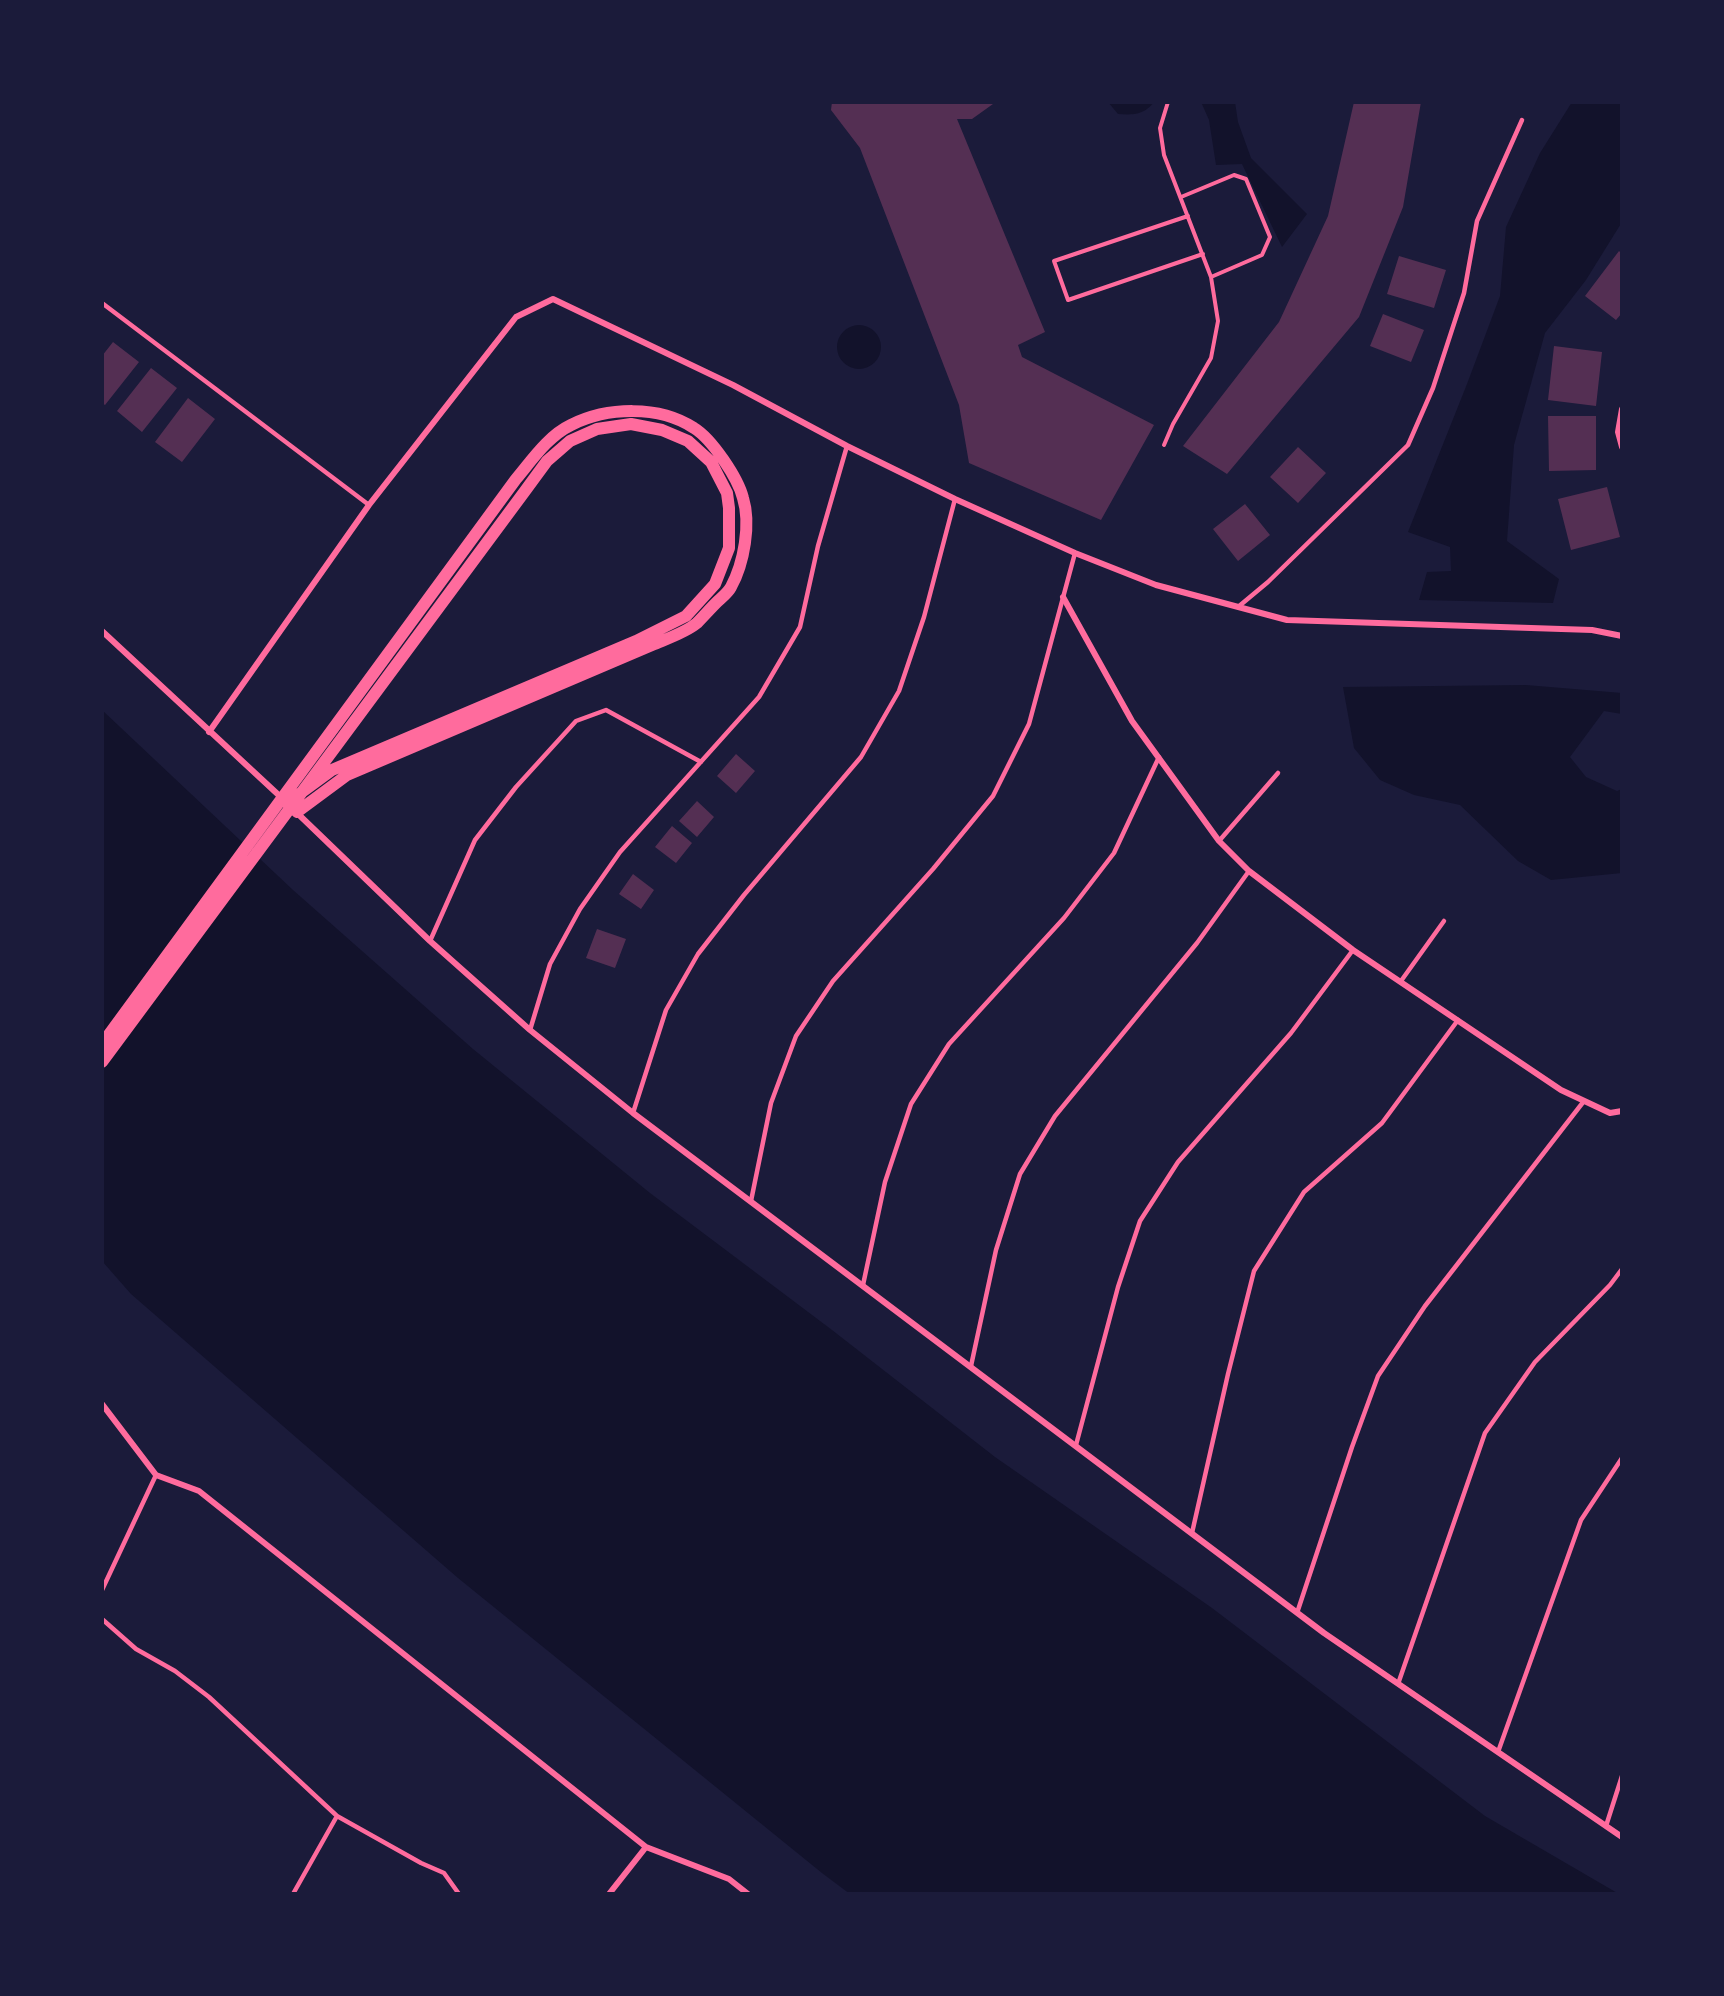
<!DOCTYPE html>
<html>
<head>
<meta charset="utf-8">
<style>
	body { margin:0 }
	#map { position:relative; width:1724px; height:1996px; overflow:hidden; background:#1b1b3a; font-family:"Crimson Pro",serif }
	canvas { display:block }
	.frame { position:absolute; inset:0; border:104px solid #1b1b3a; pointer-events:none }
</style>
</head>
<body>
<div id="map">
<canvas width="1724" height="1996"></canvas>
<div class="frame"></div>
</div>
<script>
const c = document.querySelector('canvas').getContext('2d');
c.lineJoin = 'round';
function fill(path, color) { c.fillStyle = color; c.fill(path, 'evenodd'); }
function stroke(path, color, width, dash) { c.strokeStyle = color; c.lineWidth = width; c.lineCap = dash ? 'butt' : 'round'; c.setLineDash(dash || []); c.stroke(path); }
fill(new Path2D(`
	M1108,102H1154C1144,115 1133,115 1118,114Z
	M1201,102H1235L1238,122L1251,158L1307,214L1282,247L1242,164L1216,165L1209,120Z
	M1572,102H1622V222L1586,280L1545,333L1514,445L1507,541L1559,579L1553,603L1419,600L1427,572L1451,571L1450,547L1408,532L1467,384L1500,296L1506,227L1540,153Z
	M837 347a22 22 0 1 1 44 0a22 22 0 1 1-44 0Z
	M1526,685L1622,693V714L1604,711L1570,757L1586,777L1617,791L1622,789V873L1551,880L1518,861L1460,805L1414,795L1380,780L1354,748L1343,687Z
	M102,710L293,890L473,1049L650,1193L832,1330L995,1457L1212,1608L1485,1816L1619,1894H850L822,1873L458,1578L131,1294L102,1261Z`), '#12122b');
fill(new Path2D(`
	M832,102H993V104L972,119H957L1045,332L1018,345L1022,357L1154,425L1101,520L969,463L959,405L860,148L831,110Z
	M1354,102H1421L1403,207L1359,317L1227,474L1183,446L1279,322L1328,216Z
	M1619,251L1622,254V313L1616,320L1585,296Z
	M1399,256L1446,270L1434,308L1387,294Z
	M1383,314L1424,330L1411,362L1370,346Z
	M113,342L139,362L105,405L102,403V356Z
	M1554,346L1602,352L1596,406L1548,400Z
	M151,368L177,388L142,432L117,411Z
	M188,398L215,419L182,462L155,442Z
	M1548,416H1596V470L1549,471Z
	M1298,447L1326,473L1298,503L1270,477Z
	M1607,487L1620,537L1571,550L1558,499Z
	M1245,504L1270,535L1238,561L1213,529Z
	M736,754L755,771L736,793L717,776Z
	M697,801L714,817L697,837L679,821Z
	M672,826L692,843L676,863L655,847Z
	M633,874L654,890L641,909L619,894Z
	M597,929L626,939L615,968L586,958Z`), '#542f53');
stroke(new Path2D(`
	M1181,197L1234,175L1246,179L1270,237L1262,255L1211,277
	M1188,216L1054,261L1068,300L1203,254
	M1164,445L1173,424L1211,358L1218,321L1211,277L1164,155L1160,128L1168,102`), '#ff6b9d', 4);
stroke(new Path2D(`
	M102,303L369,505
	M1238,607L1268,582L1408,445L1433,388L1464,293L1477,221L1522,120
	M1219,841L1278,773
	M430,941L475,840L516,787L576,721L606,710L701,762
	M1401,981L1444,921
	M530,1030L550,964L580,909L620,852L759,697L800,627L818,546L847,446
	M633,1113L666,1010L698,954L744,895L861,757L899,691L924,617L955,499
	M751,1201L771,1103L796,1036L833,981L933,869L993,796L1029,724L1075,553
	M863,1285L885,1182L911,1104L949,1044L1064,918L1114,853L1159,757
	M971,1366L996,1250L1020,1174L1055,1116L1197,943L1249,871
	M1076,1445L1118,1287L1140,1221L1178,1162L1291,1033L1353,950
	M1192,1533L1228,1374L1254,1271L1304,1192L1382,1123L1458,1020
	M102,1590L156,1475
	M1297,1613L1352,1447L1378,1376L1425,1306L1584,1101
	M102,1619L136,1649L175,1671L209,1697L337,1816L421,1863L444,1873L459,1894
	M1398,1684L1485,1433L1535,1362L1610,1285L1622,1269
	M1498,1752L1581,1520L1622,1458
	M1606,1826L1622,1776
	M293,1894L337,1816`), '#ff6b9d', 4.5);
stroke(new Path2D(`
	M1622,409L1618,432L1622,447
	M1063,597L1132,721L1219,841L1249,871L1353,950L1561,1090L1610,1113L1622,1111
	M102,631L284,800
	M209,732L369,505L516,317L553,299L733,385L847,446L955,499L1075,553L1156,585L1287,620L1592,630L1622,636
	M295,811L430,941L530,1030L633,1113L1324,1633L1622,1837
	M102,1404L156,1475L199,1491L646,1847L729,1879L748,1894
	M609,1894L646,1847`), '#ff6b9d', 6);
stroke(new Path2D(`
	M102,1044L516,479C532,460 548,436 571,425C607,407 659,405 694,428C712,439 738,478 743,498C751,524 744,563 731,587C728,593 721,598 716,603C709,610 703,617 697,623C685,633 666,639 652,645L347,775L297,812
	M102,1062L525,491L547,461L570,441L597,429L631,424L662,430L688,441L711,462L727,493L729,508V548L715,584L686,616L636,641L332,770L287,803`), '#ff6b9d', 12);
</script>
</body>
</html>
